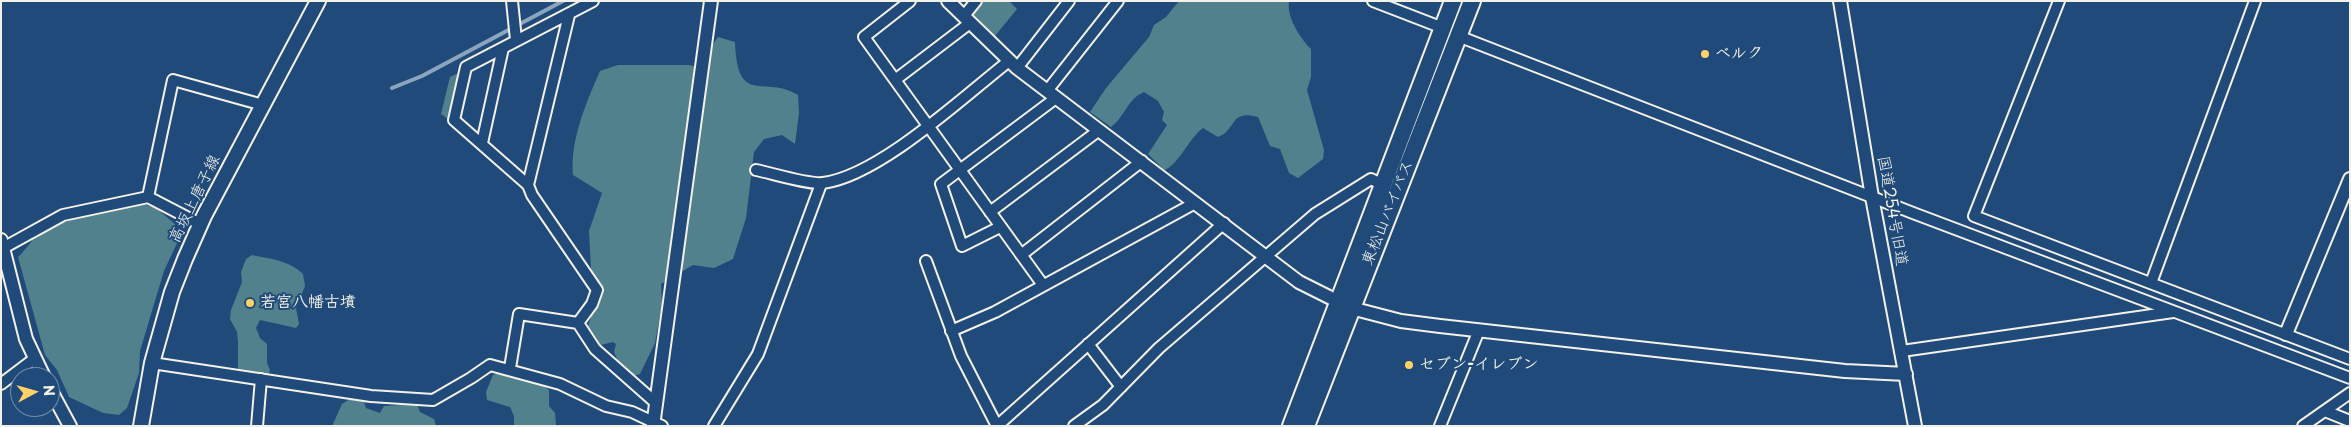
<!DOCTYPE html>
<html>
<head>
<meta charset="utf-8">
<style>
	body { margin:0 }
	#map { position:relative; width:2351px; height:427px; overflow:hidden; background:#1f4a7a; font-family:"Playpen Sans",sans-serif }
	canvas { display:block }
	.frame { position:absolute; inset:0; border:2px solid #f4f1e8; pointer-events:none }
	.north { position:absolute; left:10px; top:367px; width:50px; height:50px; box-sizing:border-box; background:#1f4a7a; border:1px solid #748da6; border-radius:50%; rotate:84deg; font-size:14px; font-weight:700; line-height:20px; text-align:center; color:#f4f1e8 }
	.north::after { content:''; display:block; margin:auto; width:18px; height:22px; background:#ffd166; clip-path:polygon(50% 0,100% 100%,50% 72%,0 100%) }
</style>
</head>
<body>
<div id="map">
<canvas width="2351" height="427"></canvas>
<div class="frame"></div>
<div class="north">N</div>
</div>
<script>
const c = document.querySelector('canvas').getContext('2d');
c.lineJoin = 'round';
function fill(path, color) { c.fillStyle = color; c.fill(path, 'evenodd'); }
function stroke(path, color, width, dash) { c.strokeStyle = color; c.lineWidth = width; c.lineCap = dash ? 'butt' : 'round'; c.setLineDash(dash || []); c.stroke(path); }
function label(font, color, halo, rows, align = 'center') {
  c.font = font + ' "Playpen Sans","Klee One",sans-serif'; c.lineWidth = 4; c.setLineDash([]); c.textBaseline = 'middle'; c.strokeStyle = halo; c.fillStyle = color; for (const [text, x, y, turn = 0] of rows) {
    c.save(); c.translate(x, y); c.rotate((+turn || 0) * Math.PI / 180); c.textAlign = isNaN(turn) ? turn : align; if (halo) c.strokeText(text, 0, 0); c.fillText(text, 0, 0); c.restore();
  }
}
fill(new Path2D(`
	M984,1H1009L1017,9L995,36L973,14Z
	M1179,1H1289C1286,17 1301,39 1311,49V77L1307,90L1324,150L1323,159L1298,178L1289,173L1280,149L1270,146L1258,117C1229,109 1237,130 1218,137L1203,128C1189,138 1178,166 1164,170L1148,154L1167,125L1162,120L1164,112L1158,101L1144,92C1127,99 1125,117 1111,127L1090,112L1106,88L1149,37L1154,25L1166,17Z
	M718,37L735,42C737,108 765,74 798,95L799,113L795,144L782,135L764,139L754,152L746,218L733,259L714,268L693,265L661,284L662,304L655,343L640,374L633,376L618,361L614,352L616,344L613,342L597,346L588,326L594,308L602,296V288L591,269L589,231L602,193L573,175C570,140 586,103 600,71L618,65H689L709,70L712,46Z
	M463,71L451,121L441,114L450,77Z
	M143,204L156,208L175,224L177,243L164,271L140,351L139,373L127,408L119,415L103,413L69,397L57,370L45,355L18,257C25,251 29,243 36,237C55,219 117,209 143,204Z
	M252,255C270,259 289,260 303,274L305,286L296,308L299,324L296,328L260,320L256,328L260,338L267,344V363L270,370L268,376L238,370V342L237,332L230,319L231,310L242,282L241,272L246,259Z
	M501,372L543,385L549,390V406L555,413L556,426H514V416L510,407L487,400L486,392L493,375Z
	M350,399L364,402L366,408L380,413L384,406L417,404L420,412L434,419L436,426H332L342,404Z`), '#51818c');
stroke(new Path2D(`
	M392,88L422,76L563,1`), '#8ca5be', 4);
const minor = new Path2D(`
	M512,1L516,40
	M910,1L864,37L1043,285
	M1373,1L1443,28
	M2059,1L1974,216L2350,359
	M569,15L528,185L454,120L466,67L593,1
	M964,16L976,1
	M1458,36L1913,213L2350,378
	M1017,68L1069,1
	M895,80L970,23
	M1047,91L1118,1
	M482,143L503,48
	M756,170C771,173 810,185 823,183C879,176 963,97 1009,61
	M528,185L532,195L597,290L592,304L578,323
	M148,197L173,80L263,105
	M990,212L1098,131
	M1000,227L962,246L941,184L1056,98
	M3,248L63,215L148,197L200,224
	M1021,255L1142,161
	M926,261L961,356L997,426L1224,223
	M2151,283L2255,1
	M951,331L995,312L1195,203
	M1088,344L1121,387
	M1902,351L2173,312
	M152,363L371,396L433,400L471,378L490,365L560,384L606,406L632,412L662,426
	M510,368L519,314L578,323L595,349L656,403
	M1,384L34,359
	M2325,411L2350,421
	M257,426L261,379
	M714,426L758,354L821,184
	M1074,426L1103,405L1159,348L1315,214L1371,179L1383,185
	M1440,426L1479,330
	M2303,426L2350,393`);
const tertiary = new Path2D(`
	M948,1L1017,68L1299,282L1351,308L1401,321L1440,326L1845,371L1906,374
	M1840,1L1872,197L1915,426
	M1,240L26,339L44,377
	M2286,334L2350,179
	M50,389L70,426
	M653,426L711,1`);
const secondary = new Path2D(`
	M141,426L152,363L172,292L185,259L204,216L318,1`);
const trunk = new Path2D(`
	M1291,426L1453,1
	M1306,426L1472,1`);
stroke(minor, '#f4f1e8', 14);
stroke(tertiary, '#f4f1e8', 16);
stroke(secondary, '#f4f1e8', 18);
stroke(trunk, '#f4f1e8', 20);
stroke(minor, '#1f4a7a', 10);
stroke(tertiary, '#1f4a7a', 12);
stroke(secondary, '#1f4a7a', 14);
stroke(trunk, '#1f4a7a', 16);
for (const [x, y, r, color] of [
	[1705,54,5,"#ffd166"],
	[250,303,5,"#ffd166"],
	[1409,365,5,"#ffd166"]
]) { const dot = new Path2D(); dot.arc(x, y, r, 0, 2 * Math.PI); c.fillStyle = color; c.fill(dot); stroke(dot, '#1f4a7a', 2); }
label('bold 16px', '#f4f1e8', '#1f4a7a', [
	["ベルク",1715,54],
	["若宮八幡古墳",260,303],
	["セブン-イレブン",1419,365]
], 'left');
label('16px', '#f4f1e8', '#1f4a7a', [
	["高坂上唐子線",195,199,-64],
	["国道254号旧道",1892,211,80],
	["東松山バイパス",1388,213,-68]
]);
</script>
</body>
</html>
